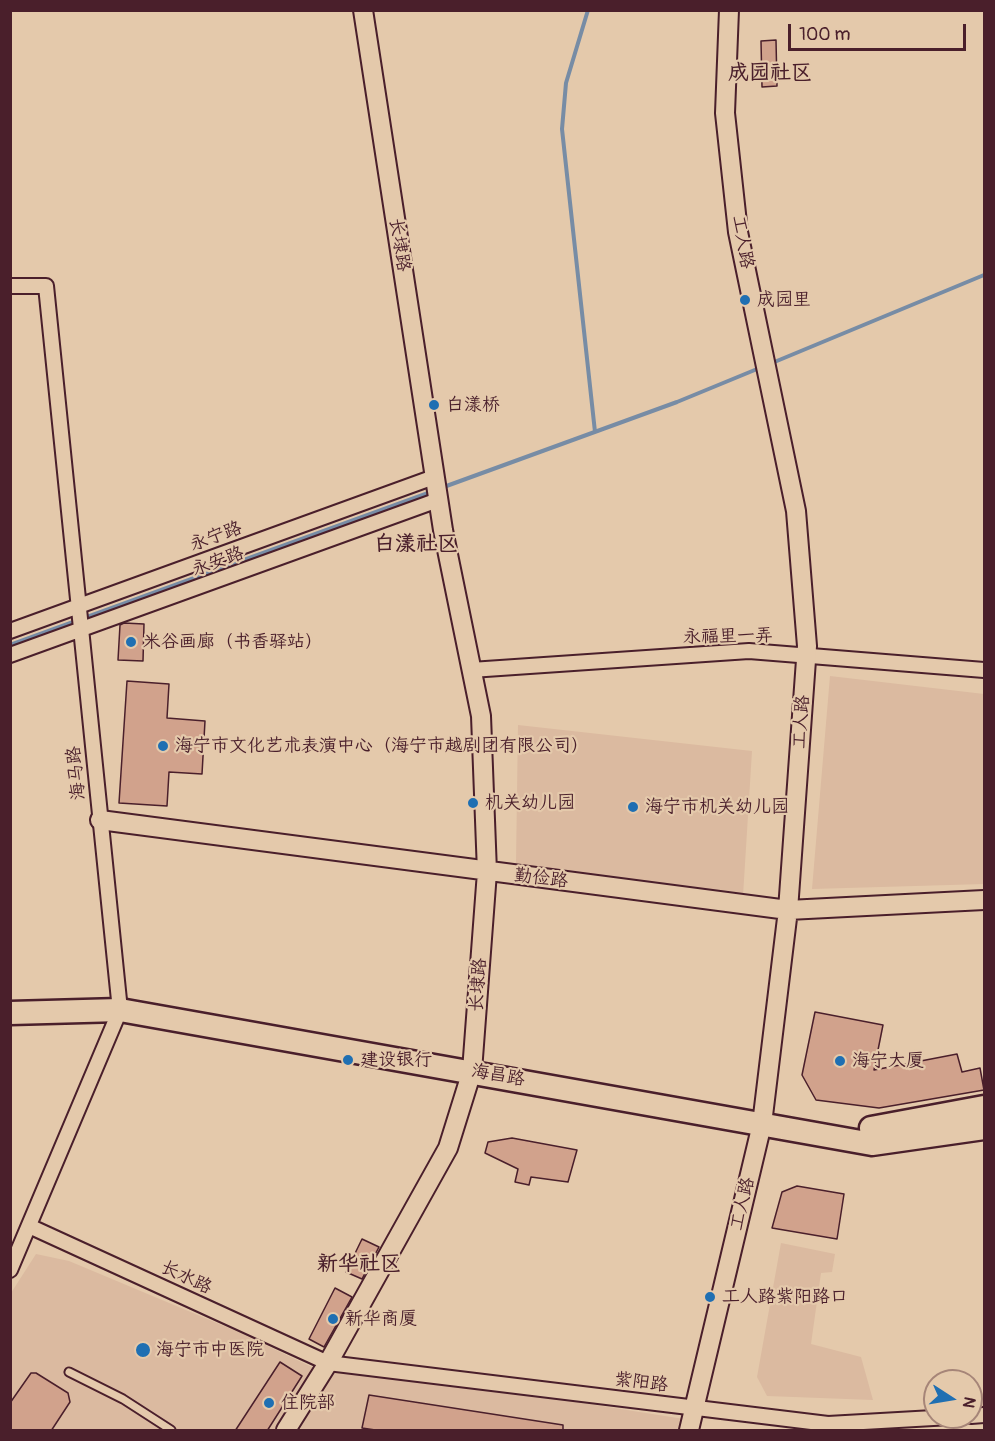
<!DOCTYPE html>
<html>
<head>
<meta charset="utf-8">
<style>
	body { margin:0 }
	#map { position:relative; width:995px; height:1441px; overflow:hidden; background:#e4c9ab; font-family:Pangolin,sans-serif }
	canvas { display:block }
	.frame { position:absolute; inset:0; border:12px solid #4a1f2b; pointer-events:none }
	.north { position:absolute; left:923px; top:1369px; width:60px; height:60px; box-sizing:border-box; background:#e4c9ab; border:2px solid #a68578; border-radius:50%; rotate:102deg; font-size:16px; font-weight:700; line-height:24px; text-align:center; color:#4a1f2b }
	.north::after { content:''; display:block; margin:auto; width:21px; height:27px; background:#1f6fb2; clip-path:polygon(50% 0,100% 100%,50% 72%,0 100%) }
	.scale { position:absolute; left:788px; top:24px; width:178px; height:27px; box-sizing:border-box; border:3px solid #4a1f2b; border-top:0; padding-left:8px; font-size:18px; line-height:21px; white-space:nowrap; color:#4a1f2b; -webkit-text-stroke:4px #e4c9ab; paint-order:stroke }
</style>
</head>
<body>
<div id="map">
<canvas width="995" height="1441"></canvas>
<div class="frame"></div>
<div class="north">N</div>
<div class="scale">100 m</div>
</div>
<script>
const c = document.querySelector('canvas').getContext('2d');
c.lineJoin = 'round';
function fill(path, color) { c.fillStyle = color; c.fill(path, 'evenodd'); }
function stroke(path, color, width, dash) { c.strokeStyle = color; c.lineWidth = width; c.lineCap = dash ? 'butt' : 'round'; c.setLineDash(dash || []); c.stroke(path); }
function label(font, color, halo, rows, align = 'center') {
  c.font = font + ' Pangolin,"LXGW WenKai TC",sans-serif'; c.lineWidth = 4.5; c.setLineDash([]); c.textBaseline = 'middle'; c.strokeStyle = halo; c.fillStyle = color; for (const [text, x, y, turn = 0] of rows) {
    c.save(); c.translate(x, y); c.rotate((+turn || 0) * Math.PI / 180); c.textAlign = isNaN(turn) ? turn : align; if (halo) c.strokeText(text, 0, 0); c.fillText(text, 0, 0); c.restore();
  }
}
fill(new Path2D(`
	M830,676L984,694V884L812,889Z
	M518,725L752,751L743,896L516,863Z
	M781,1243L835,1254L832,1272L821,1273L811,1344L861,1357L873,1400L767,1396L757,1377Z
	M36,1254L69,1261L236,1331L316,1369L275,1430H11V1293Z
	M328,1363L684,1419L681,1430H286Z`), '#dbbaa0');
stroke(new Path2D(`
	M588,10L566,83L562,129L595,432
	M772,363L984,275
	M441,488L677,402L762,367
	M10,645L431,492`), '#778ca5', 4);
const building = new Path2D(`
	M776,40L777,86L762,87L761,41Z
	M124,623L144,624L143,661L118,660L120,625Z
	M127,681L169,684L167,718L205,721L202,774L169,772L167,806L119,803Z
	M815,1012L883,1025L874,1070L957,1054L962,1072L980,1068L984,1090L879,1108L816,1100L802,1075Z
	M512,1138L577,1150L568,1182L531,1177L529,1185L515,1182L518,1169L485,1153L488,1142Z
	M797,1186L844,1194L837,1239L772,1228L782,1192Z
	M362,1239L379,1247L362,1279L346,1272Z
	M335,1288L352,1297L324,1347L309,1339Z
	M280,1362L302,1376L267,1431H235Z
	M31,1373H36L68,1393L70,1402L51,1431H10V1403Z
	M369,1395L563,1425V1431H382L362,1428Z`);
fill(building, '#d1a28c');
stroke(building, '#4a1f2b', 1.5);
const service = new Path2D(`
	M69,1372L123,1399L171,1430`);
const minor = new Path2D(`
	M10,286H46L120,1010L10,1270
	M10,631L434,477
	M10,655L438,500
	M471,670L749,651L984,670
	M29,1226L328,1363L828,1424L951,1417
	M971,1416L984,1415`);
const tertiary = new Path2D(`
	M100,820L788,910L984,900
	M286,1430L328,1363L448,1148L472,1071L487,872L481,716L443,530L363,10
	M689,1430L762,1124L788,910L807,646L796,511L738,232L725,113L729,10`);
const primary = new Path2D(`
	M10,1013L120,1010L872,1144L984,1128
	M871,1128L984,1107`);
stroke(service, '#4a1f2b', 11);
stroke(minor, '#4a1f2b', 18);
stroke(tertiary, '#4a1f2b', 22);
stroke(primary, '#4a1f2b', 27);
stroke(service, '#e4c9ab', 7);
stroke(minor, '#e4c9ab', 14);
stroke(tertiary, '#e4c9ab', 18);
stroke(primary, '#e4c9ab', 22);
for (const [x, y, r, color] of [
	[745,300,6,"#1f6fb2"],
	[434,405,6,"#1f6fb2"],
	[131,642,6,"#1f6fb2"],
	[163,746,6,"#1f6fb2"],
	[473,803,6,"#1f6fb2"],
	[633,807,6,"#1f6fb2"],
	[348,1060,6,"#1f6fb2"],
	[840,1061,6,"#1f6fb2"],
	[710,1297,6,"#1f6fb2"],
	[333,1319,6,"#1f6fb2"],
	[143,1350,8,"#1f6fb2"],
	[269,1403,6,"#1f6fb2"]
]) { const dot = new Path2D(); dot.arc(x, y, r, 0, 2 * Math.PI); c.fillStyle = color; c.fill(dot); stroke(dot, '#e4c9ab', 2); }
label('18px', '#4a1f2b', '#e4c9ab', [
	["工人路",742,242,80],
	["长埭路",399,245,81],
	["永宁路",216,537,-20],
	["永安路",218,562,-20],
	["永福里一弄",728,637,-1],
	["工人路",802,722,-86],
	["海马路",77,773,-96],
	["勤俭路",541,879,7],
	["长埭路",479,985,-86],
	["海昌路",498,1076,10],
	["工人路",743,1204,-77],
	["长水路",186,1278,25],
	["紫阳路",641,1383,7]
]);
label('18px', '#4a1f2b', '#e4c9ab', [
	["成园里",757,300],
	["白漾桥",446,405],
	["米谷画廊（书香驿站）",143,642],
	["海宁市文化艺术表演中心（海宁市越剧团有限公司）",175,746],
	["机关幼儿园",485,803],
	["海宁市机关幼儿园",645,807],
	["建设银行",360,1060],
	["海宁大厦",852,1061],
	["工人路紫阳路口",722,1297],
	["新华商厦",345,1319],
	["海宁市中医院",156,1350],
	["住院部",281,1403]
], 'left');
label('bold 21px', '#4a1f2b', '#e4c9ab', [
	["成园社区",770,74],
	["白漾社区",416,545],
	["新华社区",359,1265]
]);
</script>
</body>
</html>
